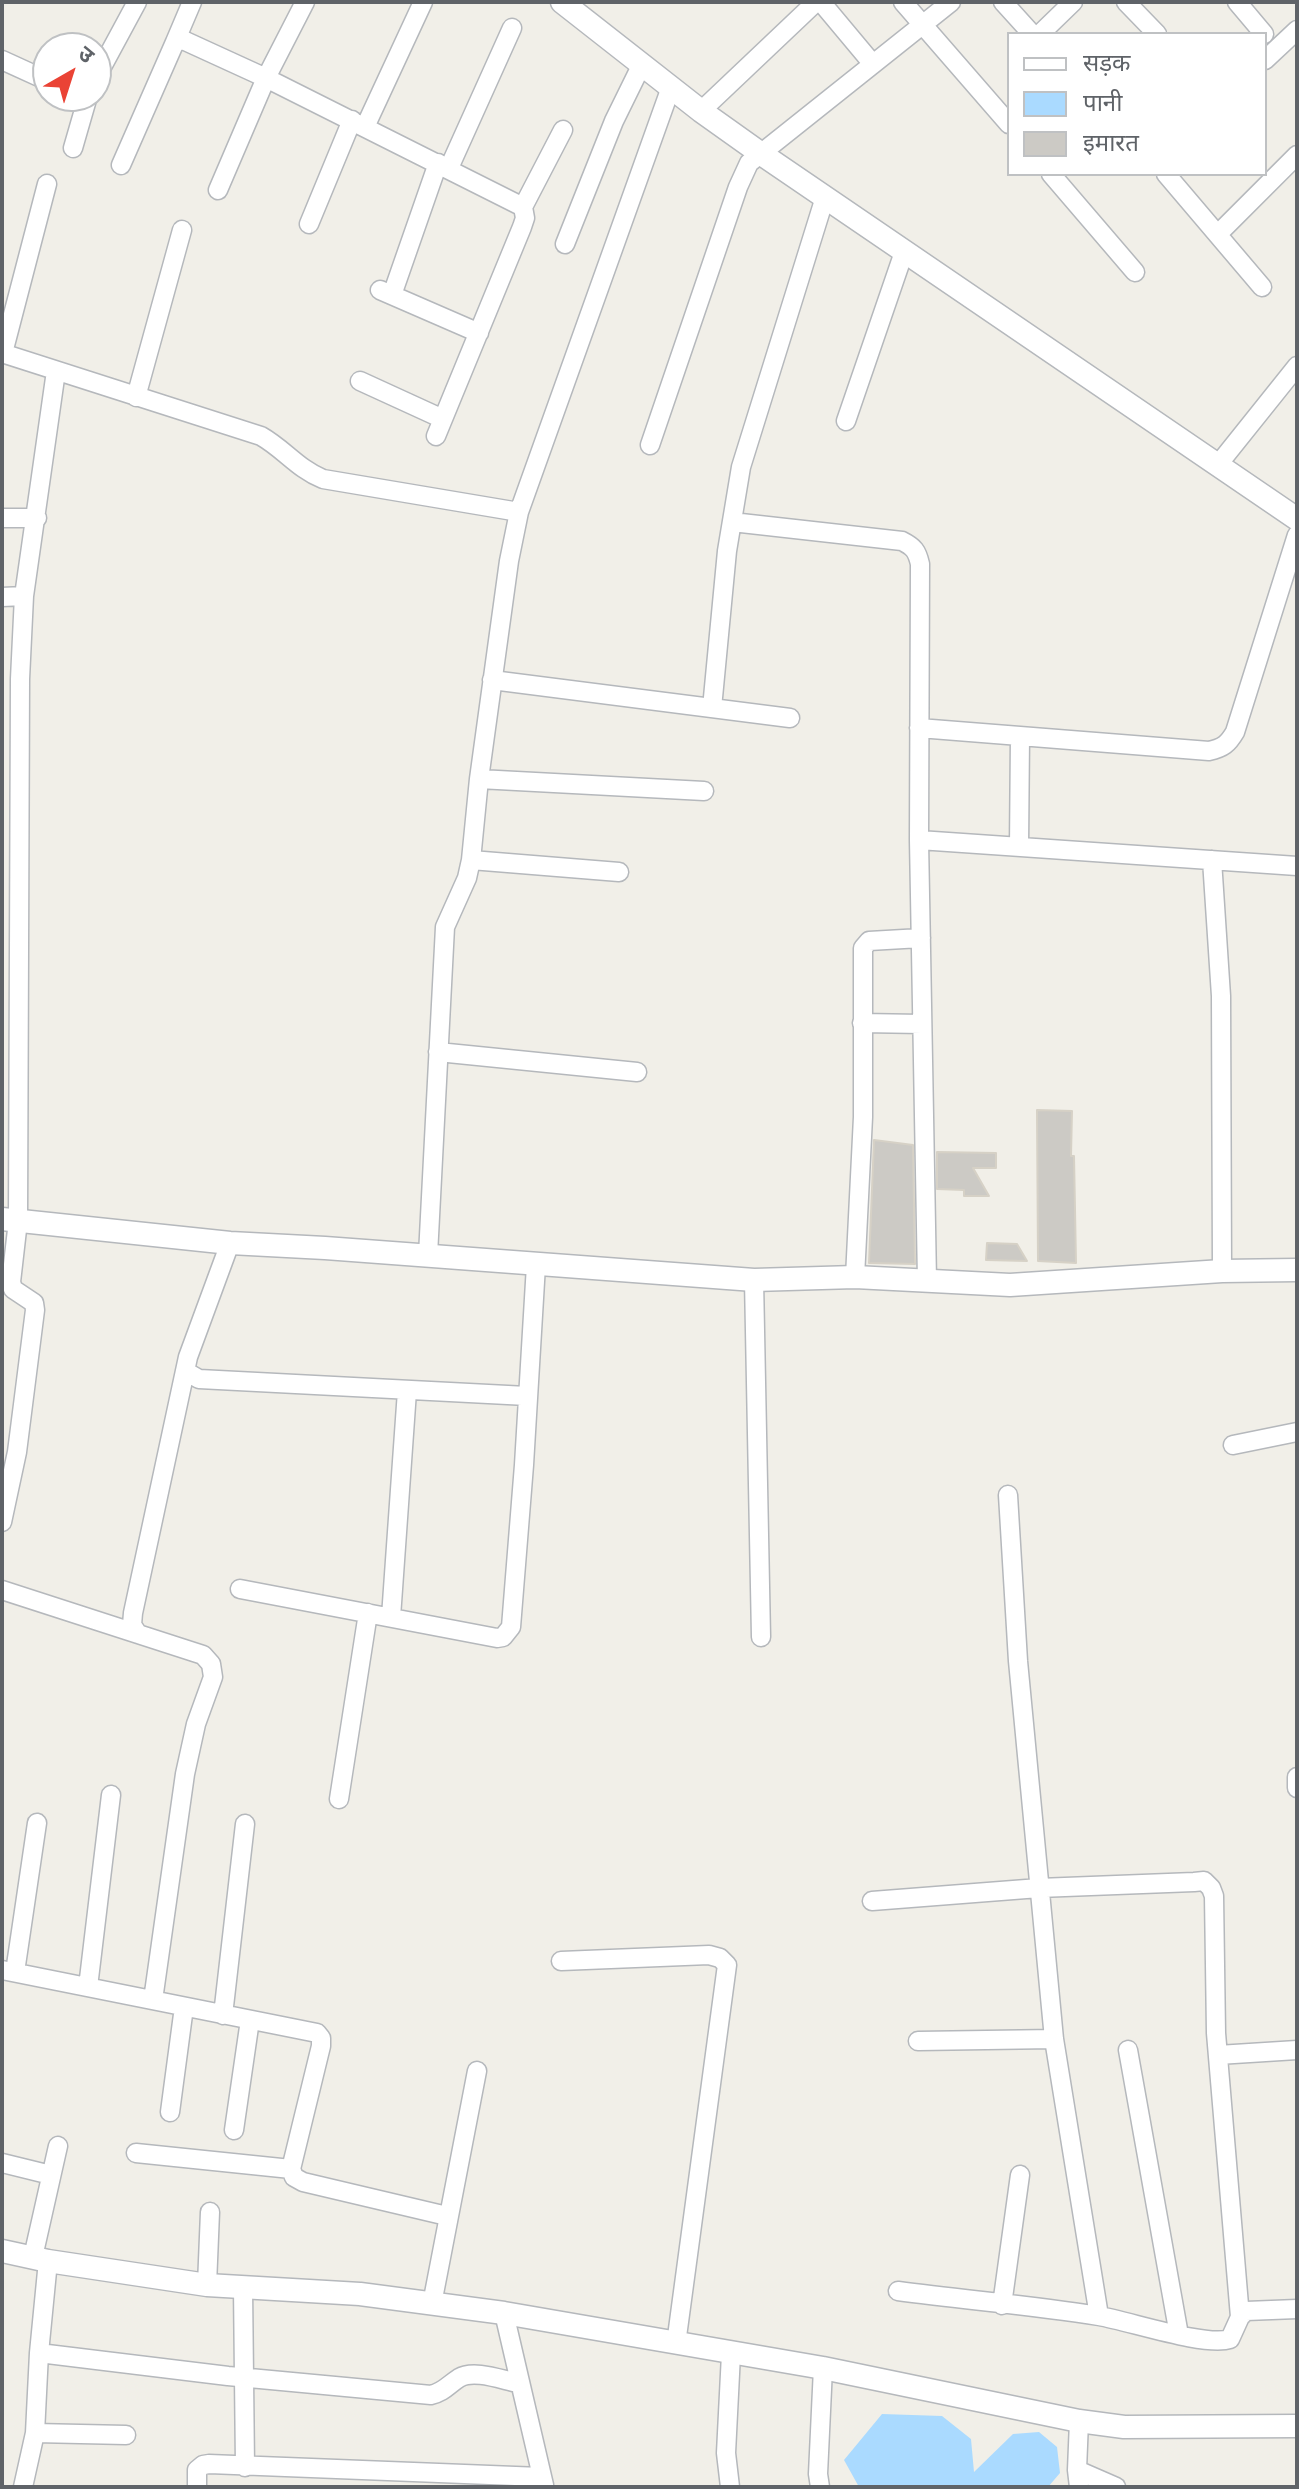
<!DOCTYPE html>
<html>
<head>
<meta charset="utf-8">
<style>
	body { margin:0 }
	#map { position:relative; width:1299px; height:2489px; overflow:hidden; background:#f1efe8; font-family:"Nunito Sans","Noto Sans Devanagari",sans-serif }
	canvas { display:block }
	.frame { position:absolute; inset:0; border:4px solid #5f6368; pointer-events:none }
	.legend { position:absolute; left:1007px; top:32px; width:260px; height:144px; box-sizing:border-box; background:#fff; border:2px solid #bfc1c3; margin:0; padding:10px 14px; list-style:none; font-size:24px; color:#5f6368 }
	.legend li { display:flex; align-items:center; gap:16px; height:40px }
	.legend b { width:40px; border:2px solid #bfc1c3 }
	.north { position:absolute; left:32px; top:32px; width:80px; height:80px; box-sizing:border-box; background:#fff; border:2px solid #bfc1c3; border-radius:50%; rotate:39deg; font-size:22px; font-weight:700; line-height:32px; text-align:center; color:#5f6368 }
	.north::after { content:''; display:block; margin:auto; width:28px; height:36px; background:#ea4335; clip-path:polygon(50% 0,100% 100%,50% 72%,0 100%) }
</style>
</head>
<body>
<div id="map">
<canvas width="1299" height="2489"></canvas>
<div class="frame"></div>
<ul class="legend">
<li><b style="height:10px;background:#fff"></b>सड़क</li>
<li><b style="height:22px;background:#aadaff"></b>पानी</li>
<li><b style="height:22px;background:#cccac5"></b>इमारत</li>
</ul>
<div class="north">उ</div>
</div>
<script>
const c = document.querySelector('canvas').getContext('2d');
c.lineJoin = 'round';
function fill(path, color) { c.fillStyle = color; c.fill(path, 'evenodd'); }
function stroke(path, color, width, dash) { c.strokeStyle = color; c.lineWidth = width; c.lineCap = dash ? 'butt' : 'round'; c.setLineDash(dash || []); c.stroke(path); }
fill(new Path2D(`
	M882,2414L942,2416L971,2439L974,2472L1013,2434L1039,2432L1057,2447L1060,2473L1048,2487H859L844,2460Z`), '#aadaff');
const building = new Path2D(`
	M1037,1110L1072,1111L1071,1156H1074L1076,1263L1038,1261Z
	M874,1140L913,1145L915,1264L869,1263Z
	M937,1152L996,1153V1168H973L989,1196H964V1190L937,1189Z
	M987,1243L1017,1244L1027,1261L986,1260Z`);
fill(building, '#cccac5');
stroke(building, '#d6d1c6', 2);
const minor = new Path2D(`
	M821,2L872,63
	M903,2L1009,124
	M1003,2L1032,34
	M1126,2L1157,34
	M1237,2L1264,34
	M1040,34L1073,2
	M175,42L192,2
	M2,60L48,81
	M1265,60L1297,30
	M96,78L137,2
	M701,111L816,2
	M365,127L423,2
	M73,148L88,96
	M121,165L175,42L183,40L266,78L523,207L525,218L522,227L436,436
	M449,168L512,28
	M1051,174L1135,272
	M1166,174L1262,287
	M218,190L266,78L305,2
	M523,207L563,130
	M309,224L352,120
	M1218,234L1297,155
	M565,244L614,121L642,64
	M380,290L479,333
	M392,295L438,163
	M2,353L261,436C284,449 298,469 323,479L519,512
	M3,353L47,184
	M360,381L443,419
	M136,397L182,230
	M846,421L904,252
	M650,445L738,187L749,163L951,2
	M1217,466L1297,366
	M2,518H37
	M732,522L902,541C914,547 917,551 920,564L919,840L927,1281
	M2,597L24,596
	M492,680L790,718
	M712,708L727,551L741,467L825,197
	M919,728L1209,751C1223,748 1228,744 1235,732L1297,535
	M479,779L704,791
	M919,840L1297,866
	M1019,847L1020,736
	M471,860L619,872
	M1212,860L1221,996L1222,1271
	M862,1023L922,1024
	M438,1052L637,1072
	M428,1255L445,927L467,878L471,860L479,779L509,561L519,512L671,87
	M855,1277L863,1117V948L869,941L921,938
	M754,1280L761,1637
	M185,1371L199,1379L527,1396
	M1233,1445L1297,1432
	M1008,1495L1018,1661L1054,2039L1099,2316
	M2,1522L17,1452L35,1310L34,1303L13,1289L11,1282L18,1221L20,679L24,596L56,371
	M240,1589L497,1638L503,1637L511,1627L524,1465L536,1265
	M2,1590L138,1634
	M391,1617L407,1391
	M1297,1777V1788
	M339,1799L368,1613
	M872,1901L1039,1888L1194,1882L1204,1881L1211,1888L1214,1896L1216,2033L1240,2317
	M561,1961L709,1955L720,1958L727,1965L676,2344
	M2,1970L317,2033L321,2038V2046L291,2169L294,2177L303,2182L447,2216
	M15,1972L37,1823
	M88,1987L111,1795
	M153,2000L185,1774L196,1724L213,1677L211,1664L203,1655L138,1634L132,1625L133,1613L188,1357L230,1243
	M223,2015L245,1824
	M918,2041L1054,2039
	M1128,2050L1179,2335
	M1218,2055L1297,2050
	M170,2112L184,2007
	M234,2130L250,2020
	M136,2153L291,2169
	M2,2163L51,2175
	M33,2257L58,2146
	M207,2285L210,2212
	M243,2288L245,2467
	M898,2291C964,2300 1032,2305 1099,2316C1129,2321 1205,2347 1230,2339L1240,2317L1246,2311L1297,2309
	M432,2304L477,2071
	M1002,2305L1020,2175
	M504,2313L544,2485
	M39,2353L228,2376L431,2395C444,2392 448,2385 459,2378C474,2369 502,2380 518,2383
	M1079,2421L1077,2470L1079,2487
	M35,2433L126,2435
	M1077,2470L1116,2487
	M23,2487L35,2433L39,2353L48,2261
	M197,2487V2470L203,2465L209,2464L541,2477
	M730,2487L726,2453L731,2354
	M820,2487L818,2474L823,2368`);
const tertiary = new Path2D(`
	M562,2L701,111L760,153L1297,519
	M2,1219L230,1243L325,1248L754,1280L855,1277L1010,1285L1222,1271L1297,1270
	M2,2251L48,2261L207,2285L360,2294L504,2313L823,2368L1079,2421L1124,2427L1297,2426`);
stroke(minor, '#b5b8bc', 21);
stroke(tertiary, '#b5b8bc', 25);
stroke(minor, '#fff', 18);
stroke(tertiary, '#fff', 22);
</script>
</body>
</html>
